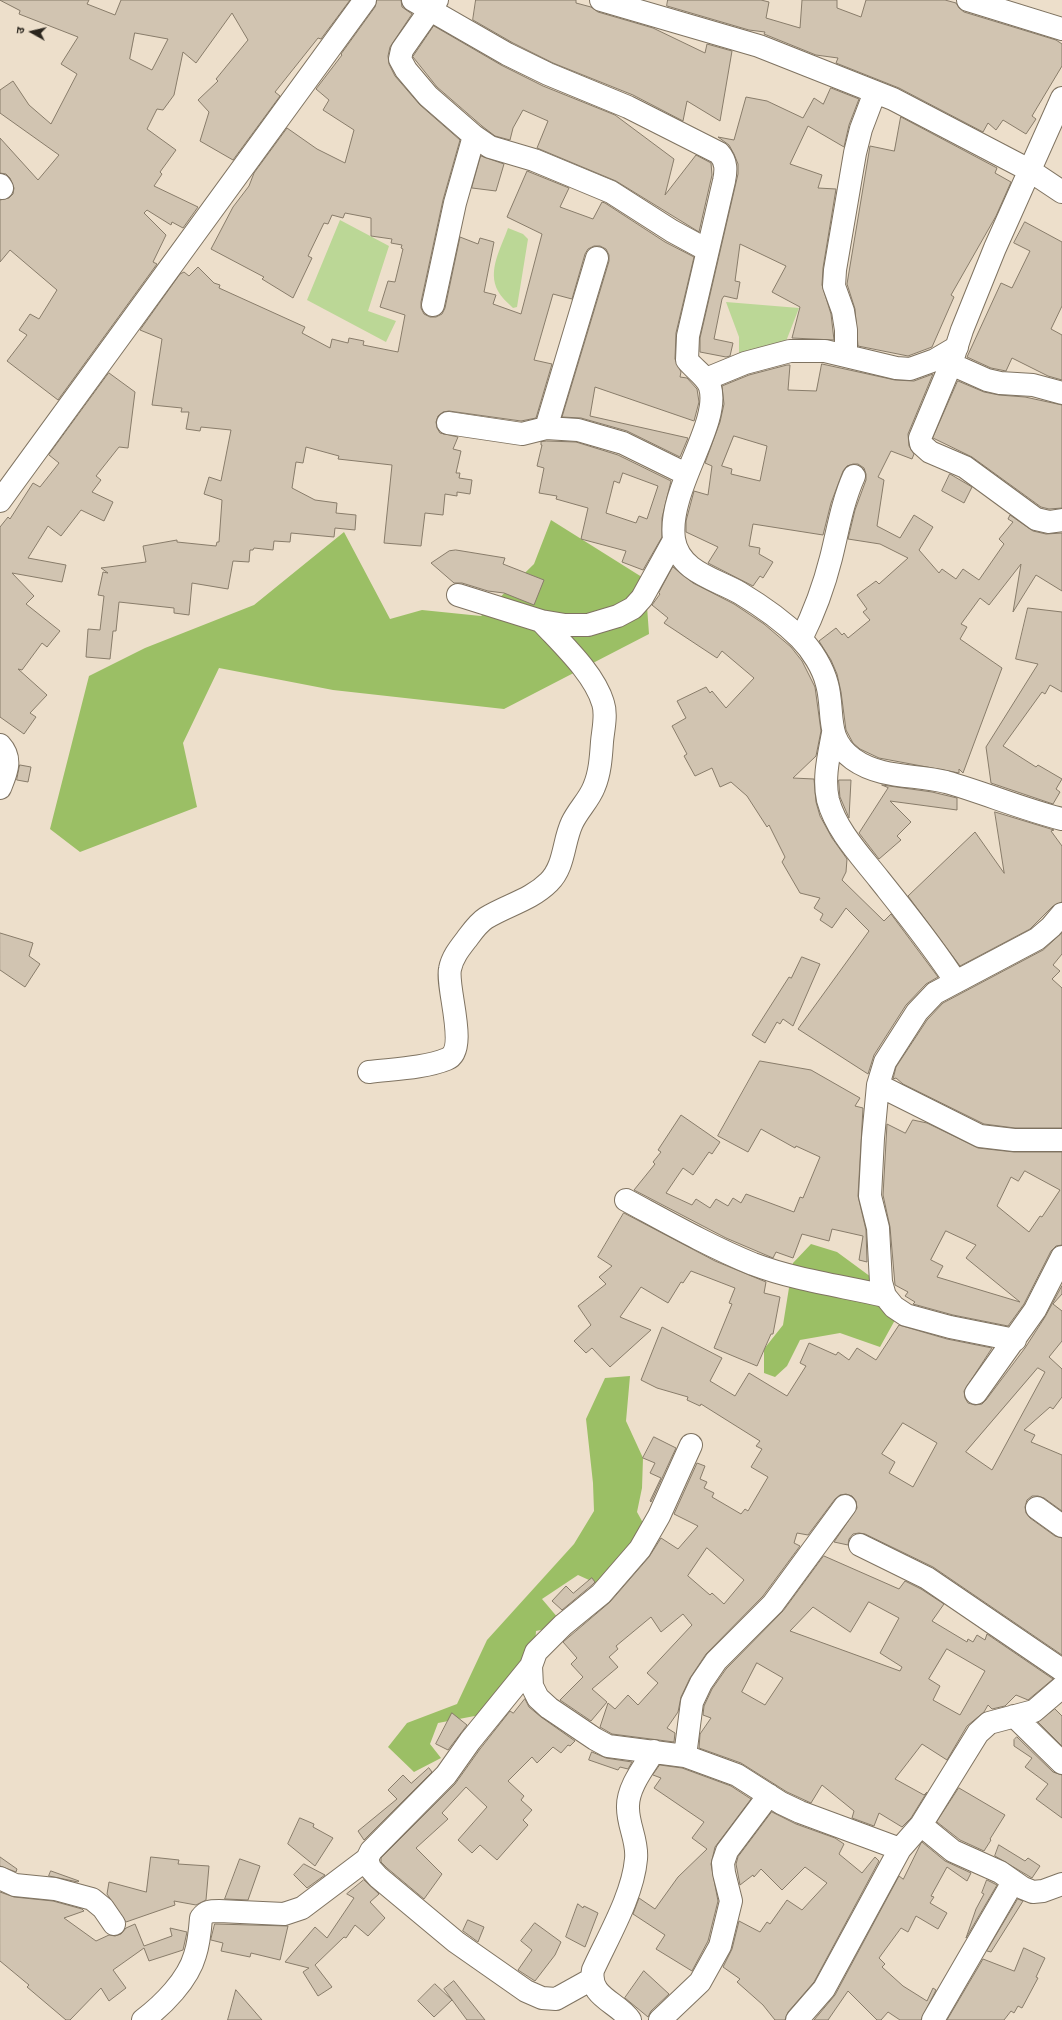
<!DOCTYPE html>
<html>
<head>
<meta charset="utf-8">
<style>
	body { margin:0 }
	#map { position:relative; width:1062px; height:2020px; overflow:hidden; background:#eddfcb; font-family:"Titillium Web","Noto Sans Devanagari",sans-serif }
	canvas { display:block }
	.north { position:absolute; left:12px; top:12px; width:40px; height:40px; -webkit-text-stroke:3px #eddfcb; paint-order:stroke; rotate:278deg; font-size:11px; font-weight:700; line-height:16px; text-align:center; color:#2b261e }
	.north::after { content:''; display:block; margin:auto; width:14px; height:18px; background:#2b261e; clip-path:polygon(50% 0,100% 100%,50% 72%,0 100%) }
</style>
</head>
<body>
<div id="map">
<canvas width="1062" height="2020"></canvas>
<div class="north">उ</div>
</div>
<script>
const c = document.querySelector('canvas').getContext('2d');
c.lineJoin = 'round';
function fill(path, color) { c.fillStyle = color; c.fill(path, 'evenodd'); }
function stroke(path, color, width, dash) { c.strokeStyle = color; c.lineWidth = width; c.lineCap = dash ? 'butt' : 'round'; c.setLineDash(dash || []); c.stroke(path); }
fill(new Path2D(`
	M340,220L389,246L368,311L396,321L386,342L307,300Z
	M508,228L523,234L528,239L517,307L513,308C508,303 501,297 498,291C487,271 501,248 508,228Z
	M726,302L799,308L783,349L739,356V337Z`), '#bbd796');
fill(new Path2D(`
	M551,520L645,579L649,634L504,709L333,690L219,668L183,743L197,807L80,852L50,829L89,676L145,648L254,605L344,532L390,619L422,610L481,616L534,564Z
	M811,1244L837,1252L905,1302L880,1347L840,1333L800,1340L787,1366L775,1377L764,1373V1349L783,1325L793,1263Z
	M630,1376L626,1421L643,1458L642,1488L637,1512L648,1532L611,1590L578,1575L542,1599L564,1625L536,1631L533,1677L506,1710L438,1723L430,1744L441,1758L414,1772L388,1747L407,1723L457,1704L487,1640L574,1544L594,1511L593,1483L586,1419L605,1378Z`), '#9bbf65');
const building = new Path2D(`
	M0,0H89L87,4L115,15L121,0H350L321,39L318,38L275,92L280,96L233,160L200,141L209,112L198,100L218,81L216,79L248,40L232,13L196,63L183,52L174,95L163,110L157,109L147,129L176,150L160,172L162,174L154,186L198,207L183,228L172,222L171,225L147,210L144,213L166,235L153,262L157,264L58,400L7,361L27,335L19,330L30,314L39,319L57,290L10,250L0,262V200L9,198L13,194L14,188L10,178L6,174L0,173V138L38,180L59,155L0,113V90L13,81L29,105L51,124L77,74L61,64L78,37L19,14L20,11ZM135,33L168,39L152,70L130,59Z
	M377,0H401L402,7L412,14L390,47L388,56L389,64L395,76L420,105L460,140L443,200L421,302V308L424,314L430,317H436L442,314L445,308L460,237L478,244L480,238L494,242L484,292L496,295L493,304L521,314L542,234L507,217L527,171L569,188L560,207L593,219L602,202L605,203L665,242L694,257L676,333L675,359L681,372L680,377L687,378L697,389L699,402L694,421L595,387L590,416L688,438L680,457L627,431L581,418L562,417L609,261V255L606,249L600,246H594L588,249L585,254L572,299L553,294L534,360L552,364L536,418L521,421L449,411L443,412L438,416L436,422L437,428L440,433L458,437L453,449L461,451L456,473H460L459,478L472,480L470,494L457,492V496L445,494L443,515L425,513L421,546L384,543L392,465L338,459L339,456L306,447L303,463L296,462L292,488L315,500L337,503L336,513L356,515L355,530L335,528L334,537L291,533L290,542L274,541L273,550L254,548L253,550H250L249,562L233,561L228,589L192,583L189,615L174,613V608L119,602L116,631H113L110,659L86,657L88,629L100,630L104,596L98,595L103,572L108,573L101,568L146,562L143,546L177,540V542L216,546L217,542H219L222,500L204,494L209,477L221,481L231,430L201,427L200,431L186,429L189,412H181L182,408L152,405L162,339L140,330L180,274L184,272L189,276L198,267L214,283L220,285L219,288L305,327L302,333L330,348L332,339L348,343L349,338L364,341L363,345L398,352L405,315L380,307L388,281L395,282L403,249L401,248L402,245L391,243L392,239L371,236V218L345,213L343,218L332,215L328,224L324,223L308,256L312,258L293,298L262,279L264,277L211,249L233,207L249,186L254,173L287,128L317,149L345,163L354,130L323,110L329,100L316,89L342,55L341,54L375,7Z
	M476,0H576V3L591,7L598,12L653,28L705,53L707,44L732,51L720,121L687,101L683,121L633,95L553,63L513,43L473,20Z
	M668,0H761L769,2L766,18L800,28L802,0H837V8L861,17L866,0H945L956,3L959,8L964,12L1056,40L1062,44V66L1032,116L1036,119L1026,134L1003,120L996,130L988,123L983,132L899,88L836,63L838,58L816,55L764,34L765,32L749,30L667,6Z
	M434,26L501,65L543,86L615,115L674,159L665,195L696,155L711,163L712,175L699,232L616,181L537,148L548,121L523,110L513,128L510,140L495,136L482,126L437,87L413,57Z
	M831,88L859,99L849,125L844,147L808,126L790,164L822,175L818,188L836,189L823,268L822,285L831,314L834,340L792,338L800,307L772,292L786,266L740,244L735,281L740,282L737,299L724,296L722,299L714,339L733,343L730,356L726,357L700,352V338L738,174V164L734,154L729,145L718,137L734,140L746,97L767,101L803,118L814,98L823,104Z
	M901,117L997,168L995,173L1011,182L996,216L951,295L954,297L932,347L908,356L858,346L855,309L847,284L870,146L894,151Z
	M481,156L504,164L496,191L472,188Z
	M1025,222L1062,242V306L1051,329L1062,335V380L1048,376L1012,358L1006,371L991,368L967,357L1001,283L1012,288L1030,251L1014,243Z
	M822,364L895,380L914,381L933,374L908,434L909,446L914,454L912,459L891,451L878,477L884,480L877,526L900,538L914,515L933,527L919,550L939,573L942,569L956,579L963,569L979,580L1004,544L999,539L1013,522L1008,519L1010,515L1033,531L1046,534L1062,533V591L1036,575L1013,612L1021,564L989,605L980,598L961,624L967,627L960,639L1002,668L963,773L959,769V773L879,758L860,749L853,743L846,730L841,692L837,674L831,660L819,641L836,628L842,635L844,633L848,638L870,620L863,612L867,609L857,595L876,581L879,584L908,558L880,544L848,539L855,510L866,480V474L864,468L858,464H853L847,466L843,471L831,503L823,535L753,524L749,546L760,548L759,554L773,562L763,578L760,576L753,586L708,563L718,547L686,532V521L694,491L708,495L712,466L705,463L720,422L724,404L722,386L749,375L787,365H790L788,390L816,391ZM734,436L767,446L760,481L731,474L732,469L722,466Z
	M109,373L135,392L128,448L119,447L96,476L101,480L92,492L113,502L104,521L81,510L61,536L48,526L28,558L66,565L62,582L12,573L34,596L26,604L60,631L47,647L42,643L22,670L18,669L47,695L30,713L36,717L24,734L0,717V527L8,517L10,519L33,483L40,487L59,463L49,455Z
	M958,381L984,392L999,395L1025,397L1062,405V508L1049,509L1041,507L972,457L933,438Z
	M547,441L576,442L618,455L671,481L662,518V537L643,570L622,562L626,551L581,539L588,508L556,499L557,496L539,493L544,468L537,466L542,445H541V442ZM623,473L658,486L647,519L639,516L636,523L606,513L614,481L619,483Z
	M950,474L972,487L964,503L942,491Z
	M456,550L505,558L503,564L544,580L534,605L504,593L488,591L462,583H454L431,563L449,551Z
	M673,567L693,583L734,604L764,624L791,647L802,661L815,687L821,731L816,756L793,778L814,779L816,802L820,816L832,838L847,859L846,872L842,880L884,921L891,914L938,977L926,984L906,1005L874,1055L868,1074L798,1029L869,931L846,908L832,928L820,920L823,914L814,908L820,898L800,893L782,862L785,857L769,825L767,827L747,796L731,782L720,787L712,768L695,776L684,756L687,754L672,726L686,718L677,701L706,687L710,693L712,691L726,708L754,678L722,651L717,658L664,623L668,618L652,605L660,594L659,593Z
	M1028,608L1062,612V692L1050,685L1045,694L1042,692L1003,746L1036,767L1038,765L1062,779L1056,789L1060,792L1053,804L991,783L986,747L1038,664L1016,659Z
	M20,765L31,767L28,782L17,780Z
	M839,780H851L849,818L840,797Z
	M882,785L932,792L957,798V810L890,801L911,822L897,836L901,840L879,859L859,833L888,788Z
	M995,812L1054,830L1051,831L1062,846V902L1053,906L1030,929L960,966L908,896L975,832L1004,873Z
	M0,933L33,943L29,956L40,964L25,987L0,970Z
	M1062,933V954L1053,965L1060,971L1052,979L1062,988V1128H1015L984,1124L903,1084L896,1078L893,1079L896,1067L927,1020L943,1003L1043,950Z
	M802,957L820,964L793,1026L783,1019L780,1024L777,1022L765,1043L752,1035L789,977L791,978Z
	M760,1061L811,1070L860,1098L855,1106L863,1108L858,1196L866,1230L867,1262L859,1260L863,1236L832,1229L829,1241L802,1234L793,1258L776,1252L773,1258L726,1238L634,1190L655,1164L653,1162L661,1152L658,1150L681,1115L720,1142L712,1154L709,1152L693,1175L683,1168L666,1193L692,1205L696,1199L710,1208L716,1199L728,1206L733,1198L741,1203L746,1194L794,1212L800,1197L803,1198L820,1157L796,1146L795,1148L761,1129L748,1152L718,1136Z
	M913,1120L927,1123L978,1148L1014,1152H1062V1245L1056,1246L1051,1251L1024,1304L1008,1326L953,1315L913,1304L915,1302L905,1296L908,1292L895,1285L890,1227L883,1195L887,1124L905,1133ZM1025,1171L1060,1190L1042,1217L1040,1216L1029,1232L997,1206L1011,1177L1018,1181ZM946,1231L976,1245L966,1258L1020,1302L937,1277L943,1266L931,1260Z
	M624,1213L715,1261L766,1282L764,1293L780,1297L773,1334H771L757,1366L714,1348L732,1304L729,1303L735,1288L691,1271L683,1283L681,1282L668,1303L641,1287L620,1317L651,1330L610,1367L592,1348L586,1353L574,1341L591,1325L578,1306L606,1284L599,1277L612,1266L598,1257Z
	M1062,1286V1294L1053,1304L1062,1311V1341L1049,1357L1062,1369V1397L1053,1409L1050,1407L1024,1430L1035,1435L1031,1442L1062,1455V1511L1044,1498L1038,1496H1032L1027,1500L1025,1507L1026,1513L1030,1518L1055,1536L1062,1538V1655L933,1567L865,1534L859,1533L853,1534L849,1539L848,1545L834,1542L857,1508L856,1501L852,1496L846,1494L840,1495L835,1499L808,1535L797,1533L794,1543L800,1546L763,1596L706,1654L690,1678L681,1697L678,1712L667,1728L675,1733L674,1742L612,1734L600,1727L608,1703L615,1709L628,1695L638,1705L658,1683L647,1673L692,1625L683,1614L661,1632L651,1617L616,1646L618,1649L609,1657L618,1667L592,1689L607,1702L591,1721L560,1700L583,1677L571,1664L577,1658L563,1642L610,1602L649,1557L661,1538L678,1549L698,1526L674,1514L697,1463L705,1466L700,1479L707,1482L704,1488L714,1493L712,1497L741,1514L745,1509L748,1511L768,1477L751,1467L762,1449L756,1446L760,1441L701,1404L700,1406L687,1400L688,1397L657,1388L641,1380L662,1327L722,1358L710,1381L735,1396L749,1373L787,1396L806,1366L800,1363L809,1343L836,1355L838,1352L849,1360L857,1348L876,1360L899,1325L947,1339L992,1348L964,1391L965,1398L968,1403L975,1405L982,1404L986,1400L1025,1348L1045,1317ZM1038,1368L1045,1372L992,1470L966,1452ZM903,1423L937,1443L913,1487L889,1473L895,1462L882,1454ZM707,1548L744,1580L724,1604L712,1593L710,1595L688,1576Z
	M654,1437L676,1448L651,1502L650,1501L661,1478L650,1473L655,1463L643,1458Z
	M824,1556L899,1589L905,1581L921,1589L944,1604L932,1621L967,1642L968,1639L973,1642L977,1635L985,1640L987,1634L1053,1679L1028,1700L1016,1695L1005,1706L992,1709L988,1705L984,1712L967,1726L947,1760L922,1744L895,1779L924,1795L927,1792L911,1818L902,1827L879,1813L874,1826L852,1818L854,1811L822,1785L811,1803L787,1792L741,1763L699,1748L700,1734L711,1718L703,1715L704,1706L712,1689L726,1669L783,1611ZM869,1602L899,1618L880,1653L902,1667L900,1671L790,1631L813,1607L850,1632ZM947,1649L985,1671L960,1715L933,1700L940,1686L929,1679ZM757,1663L783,1678L765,1705L742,1692Z
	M592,1578L595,1582L592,1585L562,1610L552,1601L566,1586L573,1593Z
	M525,1699L529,1707L541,1717L575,1741L570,1746L568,1745L561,1753L553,1747L537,1763L532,1757L508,1781L524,1796L521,1800L532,1810L523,1820L528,1825L497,1860L480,1845L472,1853L458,1840L487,1807L466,1787L442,1813L448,1819L416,1848L442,1874L424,1899L387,1868L381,1862V1858L455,1784L480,1749L510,1711L513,1713Z
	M1055,1709L1062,1716V1746L1038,1722Z
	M452,1713L467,1725L448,1750L436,1744Z
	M1017,1737L1053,1772L1062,1775V1818L1036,1799L1048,1784L1025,1767L1032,1758L1014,1746V1740Z
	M592,1752L606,1758L632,1762L628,1769L620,1767L618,1770L589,1760Z
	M660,1765L682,1768L731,1786L751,1799L715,1847L711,1864L718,1901L708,1941L692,1971L656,1949L665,1935L633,1914L639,1898L655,1909L678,1877L707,1849L692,1838L704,1822L654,1788L661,1778L653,1775Z
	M429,1768L432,1772L364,1840L358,1831L397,1799L388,1790L403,1775L411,1783Z
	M959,1788L1005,1815L990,1839L991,1840L984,1851L960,1840L937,1822Z
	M772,1812L796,1824L835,1838L844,1844L839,1854L862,1873L875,1857L879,1861L814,1982L788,2012L785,2020H775L763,2005L737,1982L740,1979L723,1967L732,1949L739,1921L760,1932L767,1922L770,1924L787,1900L802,1910L827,1883L805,1867L782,1890L761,1869L754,1877L753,1875L740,1885L736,1864L738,1857Z
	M300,1818L314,1824L313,1827L333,1838L315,1866L288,1844Z
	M922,1842L945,1861L971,1873L967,1881L947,1867L931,1896L934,1897L930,1903L947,1913L938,1929L916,1916L908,1932L901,1928L879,1958L885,1964L882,1967L903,1986L927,2001L933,1988L936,1990L921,2020H900L888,2012L881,2020H877L848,1991L828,2020H814L835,1995L899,1876L903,1879Z
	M999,1845L1025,1861L1028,1858L1040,1866L1032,1878L995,1856Z
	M0,1857L17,1869L16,1872L0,1866Z
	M151,1857L179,1860L178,1864L209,1866L206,1900L196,1905L174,1901L175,1905L126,1922L107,1894L109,1882L146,1892Z
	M240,1859L260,1866L248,1900L225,1899Z
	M304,1864L325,1875L307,1888L294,1875Z
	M51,1871L79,1881L78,1882L49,1876Z
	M364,1880L379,1894L370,1902L385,1918L368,1936L355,1925L346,1938L344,1937L315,1965L332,1987L318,1996L303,1972L309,1968L285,1962L315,1927L327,1938L354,1898L347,1894Z
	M987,1880L997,1885L966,1938L976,1909L984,1894L982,1893Z
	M0,1892L14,1897L53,1901L82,1909L84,1911L64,1918L96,1941L109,1935L115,1936L121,1934L126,1928L135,1924L144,1946L172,1936L170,1928L187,1932L183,1950L149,1961L144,1948L113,1970L126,1988L109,2001L101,1988L70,2020H66L27,1987L29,1985L0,1961Z
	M1018,1899L1023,1901L991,1952L987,1951Z
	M578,1904L583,1908L584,1906L598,1913L585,1947L566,1937Z
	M468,1920L484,1927L478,1942L463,1931Z
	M535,1923L561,1942L555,1955L535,1981L518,1970L532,1950L521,1941Z
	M215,1924L288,1926L280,1960L251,1953L250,1957L221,1951L223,1943L211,1940Z
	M1024,1948L1045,1958L1036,1977L1038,1978L1022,2008L1018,2006L1014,2013L1011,2011L1004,2020H947L983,1959L1014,1971Z
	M644,1971L669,1994L651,2011L648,2017L625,1998Z
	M454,1981L485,2020H467L444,1989Z
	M435,1984L452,2000L434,2017L418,2001Z
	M236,1990L262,2020H228Z`);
fill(building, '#d1c4b1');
stroke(building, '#887c6a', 1);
const minor = new Path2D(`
	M413,0L507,54L548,74L628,107L719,153C727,162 726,171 724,181L688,336L687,360C694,369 707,377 710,387C721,424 667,490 674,539C679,572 716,579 740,593C760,605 783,621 800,638C812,650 823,668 827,684C835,713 824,738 853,759C881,779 915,774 946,782C985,793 1022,809 1062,819
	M437,0L402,50L400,59L406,70L428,96L474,136L490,147L534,160L611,192L672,231L707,250
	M601,0L759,46L893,99L1029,170L1062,192
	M968,0L1062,29
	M1062,98L995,248L962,330L951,364L920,438L921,444L930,452L965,467L1036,519L1049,522L1062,520
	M0,185L2,188
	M433,305L455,203L474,136
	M846,356V330L843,311L834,286L835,270L855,153L861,129L875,92
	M951,364L987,380L1000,383L1033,385L1062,393
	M706,379L745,363L790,351H825L896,368L910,369L935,360L957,347
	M448,423L522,434L546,428L578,430L623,443L686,474
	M546,428L597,258
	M0,501L365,0
	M458,595L541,621L565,625H588L618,616L633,608L642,598L674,540
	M801,639C814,613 824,586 831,558C838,530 842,503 854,476
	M833,733C829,755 823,778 828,800C836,830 860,855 879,879C906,913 933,946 956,982
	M0,745C13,759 6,773 0,788
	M369,1072C393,1069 425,1068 447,1059C469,1050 446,988 450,969C452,958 459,949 466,940C472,932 478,923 486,918C507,905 531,900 549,882C565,866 563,842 572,823C578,810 589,800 594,787C600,773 601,757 602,742C603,730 607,715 603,703C594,673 562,644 541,621
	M878,1085L980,1136L1014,1140H1062
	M626,1200C667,1222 709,1246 753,1264C795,1280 842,1286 885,1296
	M1015,1340L950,1327L906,1315L894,1307L885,1296L881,1282L878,1228L870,1196L873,1138L878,1085L885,1062L917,1012L935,993L1037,939L1051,927L1062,914
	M976,1393L1035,1310L1062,1257
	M691,1445L659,1516L640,1549L601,1594L563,1625L536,1652L531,1666L532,1686L538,1698L549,1708L595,1739L608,1746L685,1756L737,1775L781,1803L800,1812L900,1849
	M1037,1508L1062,1526
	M860,1545L927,1578L1062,1670
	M531,1666L470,1741L446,1775L371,1851L367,1859L370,1868L378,1877L456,1942L526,1991L542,1998L556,1999L592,1979
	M1014,1716L1062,1763
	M685,1756L692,1702L701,1683L716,1661L773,1604L845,1506
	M921,1825L953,1851L1000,1872L1023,1888L1033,1892L1043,1891L1062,1884
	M0,1878L15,1885L55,1889L92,1899L103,1908L114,1924
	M143,2020C163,2005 188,1980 195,1955C199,1943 200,1931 201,1918C206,1911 211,1911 219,1911L284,1914L302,1908L367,1859
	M630,2020C618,2002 588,1997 593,1970C608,1937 633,1895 636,1859C638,1841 628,1826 628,1808C627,1788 644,1767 654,1751
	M660,2020L700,1982L720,1946L731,1901L724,1873L723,1863L727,1851L769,1795
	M797,2020L824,1989L900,1849L921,1825L978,1733L989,1723L1034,1711L1062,1687
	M933,2020L1013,1882`);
stroke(minor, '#7f7361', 24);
stroke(minor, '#fff', 22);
</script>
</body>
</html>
